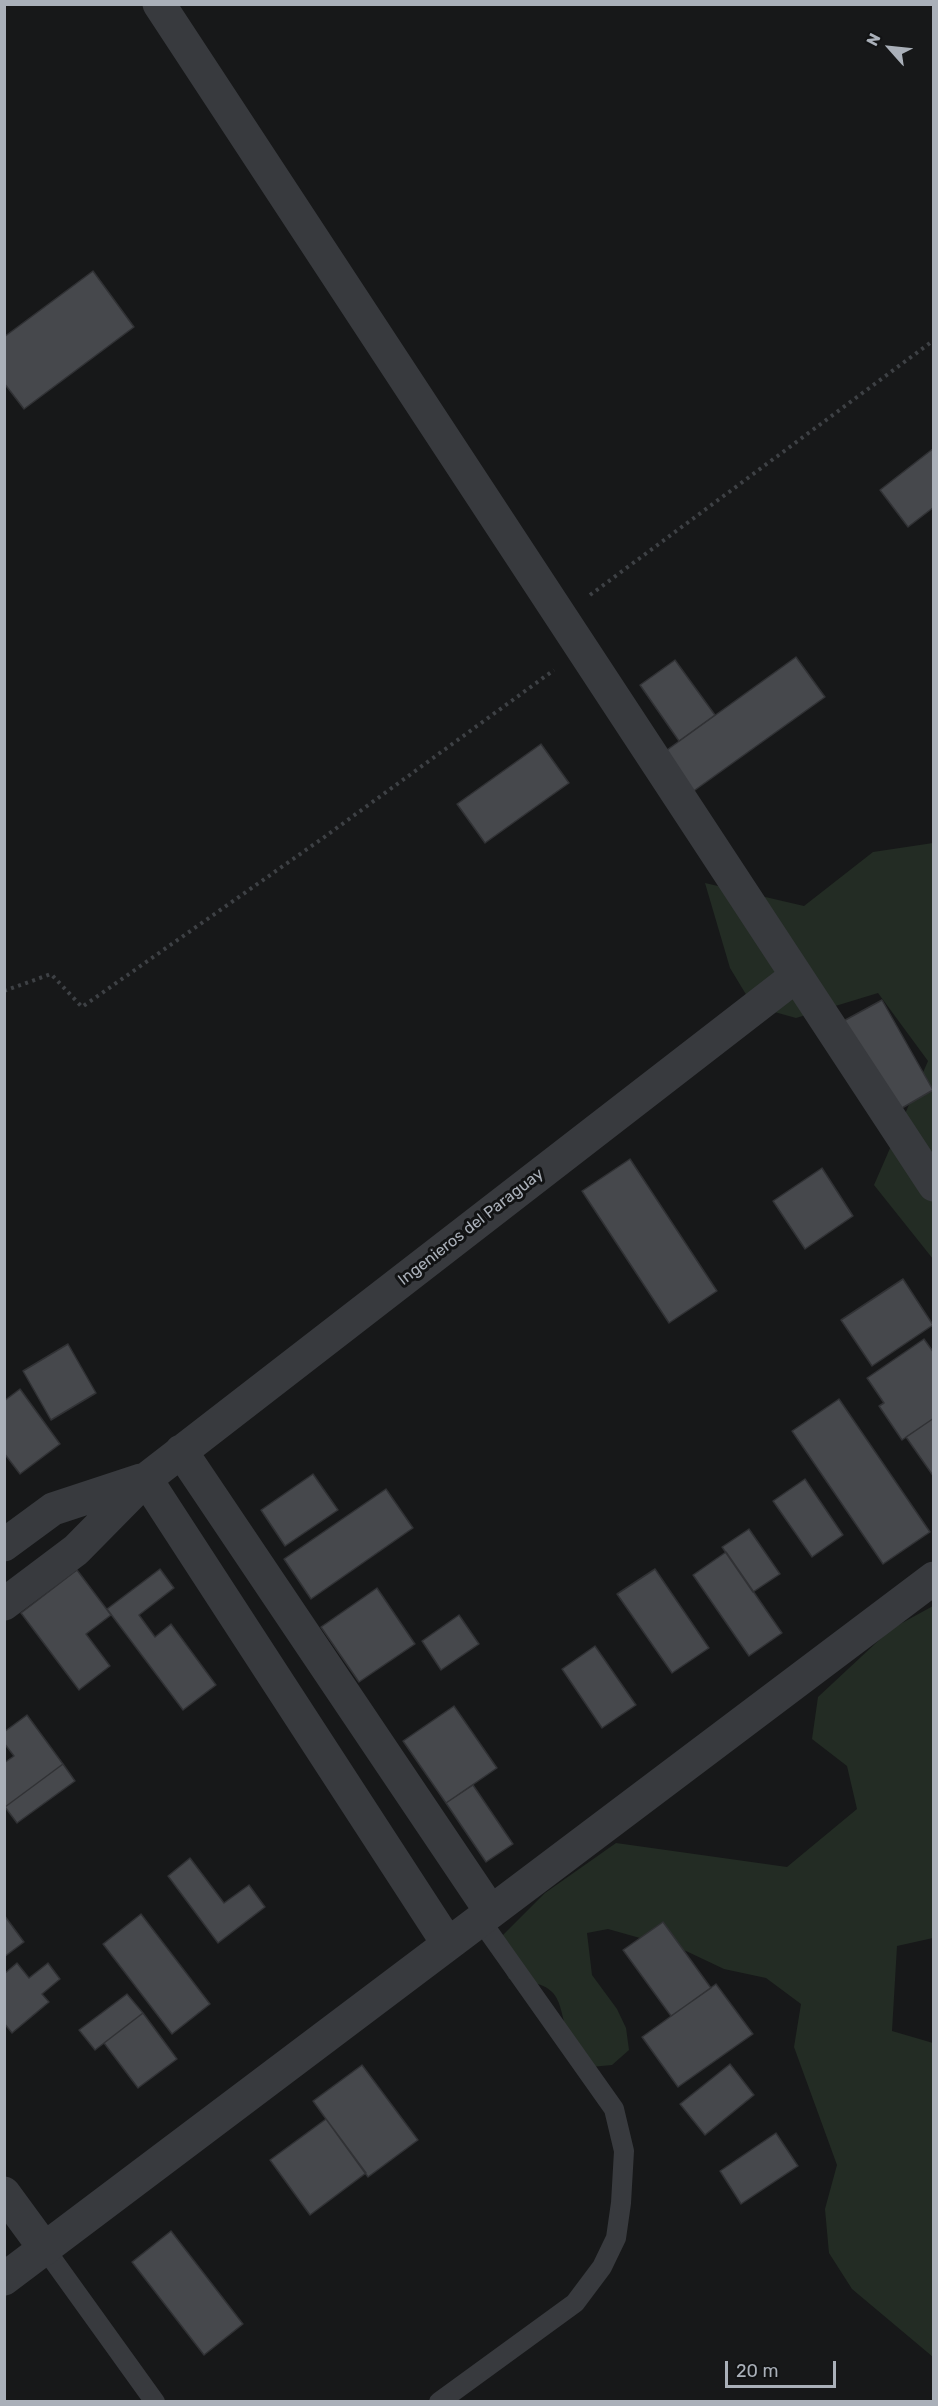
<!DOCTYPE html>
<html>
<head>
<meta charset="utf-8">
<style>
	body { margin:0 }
	#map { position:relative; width:938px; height:2406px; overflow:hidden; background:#171819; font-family:Rubik,sans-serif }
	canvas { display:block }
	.frame { position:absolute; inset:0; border:6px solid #aab0b9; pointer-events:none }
	.north { position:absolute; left:860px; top:18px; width:60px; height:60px; -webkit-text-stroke:4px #121314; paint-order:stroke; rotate:297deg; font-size:16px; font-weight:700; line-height:24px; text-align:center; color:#aab0b9 }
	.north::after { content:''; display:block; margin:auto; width:21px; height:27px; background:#aab0b9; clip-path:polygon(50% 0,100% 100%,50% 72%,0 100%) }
	.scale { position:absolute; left:725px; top:2361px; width:111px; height:27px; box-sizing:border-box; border:3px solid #aab0b9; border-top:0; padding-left:8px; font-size:18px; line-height:21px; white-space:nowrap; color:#aab0b9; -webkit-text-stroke:4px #121314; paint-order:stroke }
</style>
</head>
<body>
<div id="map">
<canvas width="938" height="2406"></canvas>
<div class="frame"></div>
<div class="north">N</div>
<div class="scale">20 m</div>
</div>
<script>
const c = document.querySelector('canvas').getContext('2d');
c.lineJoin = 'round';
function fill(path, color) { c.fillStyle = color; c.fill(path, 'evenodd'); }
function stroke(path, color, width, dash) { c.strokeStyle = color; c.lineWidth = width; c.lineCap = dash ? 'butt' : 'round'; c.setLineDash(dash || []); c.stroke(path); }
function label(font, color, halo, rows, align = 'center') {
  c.font = font + ' Rubik,sans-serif'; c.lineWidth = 6; c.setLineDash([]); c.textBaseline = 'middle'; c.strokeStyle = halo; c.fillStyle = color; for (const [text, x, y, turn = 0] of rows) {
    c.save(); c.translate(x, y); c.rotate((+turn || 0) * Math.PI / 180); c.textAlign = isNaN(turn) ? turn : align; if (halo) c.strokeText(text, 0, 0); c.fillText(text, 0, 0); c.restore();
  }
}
fill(new Path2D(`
	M933,843V1259L874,1185L928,1061L878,993L796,1018L753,1006L730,968L705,883L804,906L873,852Z
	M933,1606V1938L897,1946L892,2031L933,2043V2357L852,2289L829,2253L825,2209L837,2165L794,2047L801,2004L766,1978L724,1969L686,1951L608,1929L587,1933L592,1975L617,2009L626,2028L629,2050L612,2065L591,2067C585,2062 577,2056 574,2050C553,2006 573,1984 509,1979L499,1958L502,1936L545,1893L616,1843L787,1867L857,1809L847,1766L812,1739L818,1697L891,1629Z`), '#232c24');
const building = new Path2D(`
	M93,271L134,327L24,409L4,383V337Z
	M934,448V507L908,527L880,490Z
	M796,657L825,697L688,795L660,755Z
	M675,660L715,715L679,741L640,685Z
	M541,744L569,783L485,843L457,804Z
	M882,1000L933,1090L890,1115L838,1024Z
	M630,1159L717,1291L669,1323L582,1191Z
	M822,1168L853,1216L805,1249L773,1201Z
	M903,1279L933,1325L872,1366L841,1320Z
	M924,1339L934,1353V1418L902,1440L879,1406L884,1403L867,1378Z
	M68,1344L96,1393L51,1420L23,1371Z
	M20,1389L60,1444L20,1474L4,1453V1401Z
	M839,1399L930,1532L883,1564L792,1431Z
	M934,1418V1477L906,1437Z
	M313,1474L338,1510L285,1546L261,1510Z
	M805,1479L843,1535L812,1557L773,1501Z
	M386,1489L413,1528L311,1599L284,1559Z
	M749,1529L780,1574L753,1592L722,1547Z
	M726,1552L782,1633L749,1656L693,1575Z
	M160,1569L174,1588L139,1615L155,1637L171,1624L216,1685L183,1710L107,1609Z
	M655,1569L709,1648L672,1673L617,1594Z
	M77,1570L111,1615L86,1634L110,1666L79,1690L21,1613Z
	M377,1588L415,1644L359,1682L321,1627Z
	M459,1615L479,1644L441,1670L422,1641Z
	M595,1646L636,1705L602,1728L562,1669Z
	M454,1706L497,1768L446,1803L403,1741Z
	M27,1715L63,1764L5,1807L4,1763L14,1756L4,1743V1732Z
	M63,1764L75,1781L17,1823L5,1807Z
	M473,1785L513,1844L486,1862L446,1803Z
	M190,1858L224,1903L249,1885L265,1907L218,1943L168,1876Z
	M141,1914L210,2004L172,2034L103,1944Z
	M4,1915L24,1942L4,1957Z
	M663,1922L711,1988L671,2016L623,1950Z
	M17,1963L29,1978L48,1963L60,1979L42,1994L49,2002L12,2033L4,2023V1974Z
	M716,1984L753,2034L678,2087L642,2037Z
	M127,1994L143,2013L95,2050L79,2030Z
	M143,2013L177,2059L138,2088L104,2043Z
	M730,2064L754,2095L705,2135L680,2104Z
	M362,2065L418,2140L368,2177L313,2101Z
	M326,2119L366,2173L310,2215L270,2160Z
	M776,2133L798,2166L741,2204L720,2171Z
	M171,2231L243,2324L204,2355L132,2262Z`);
fill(building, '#46484c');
stroke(building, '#313235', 1.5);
stroke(new Path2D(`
	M590,595L934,340
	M4,991L51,974L82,1007L323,838L554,670`), '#3e4145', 4, [3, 4.5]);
stroke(new Path2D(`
	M45,2249L155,2402
	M439,2402L575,2303L602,2267L616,2238L621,2203L624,2151L614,2109L481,1921`), '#383a3e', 20);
stroke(new Path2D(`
	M159,4L934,1185
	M181,1451L491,1912
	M146,1479L448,1944
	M4,1545L53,1509L141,1480
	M4,1604L76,1550L146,1479L796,976
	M4,2193L45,2249
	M4,2279L934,1578`), '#383a3e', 33);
label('16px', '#aab0b9', '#121314', [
	["Ingenieros del Paraguay",471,1227,-38]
]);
</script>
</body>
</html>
